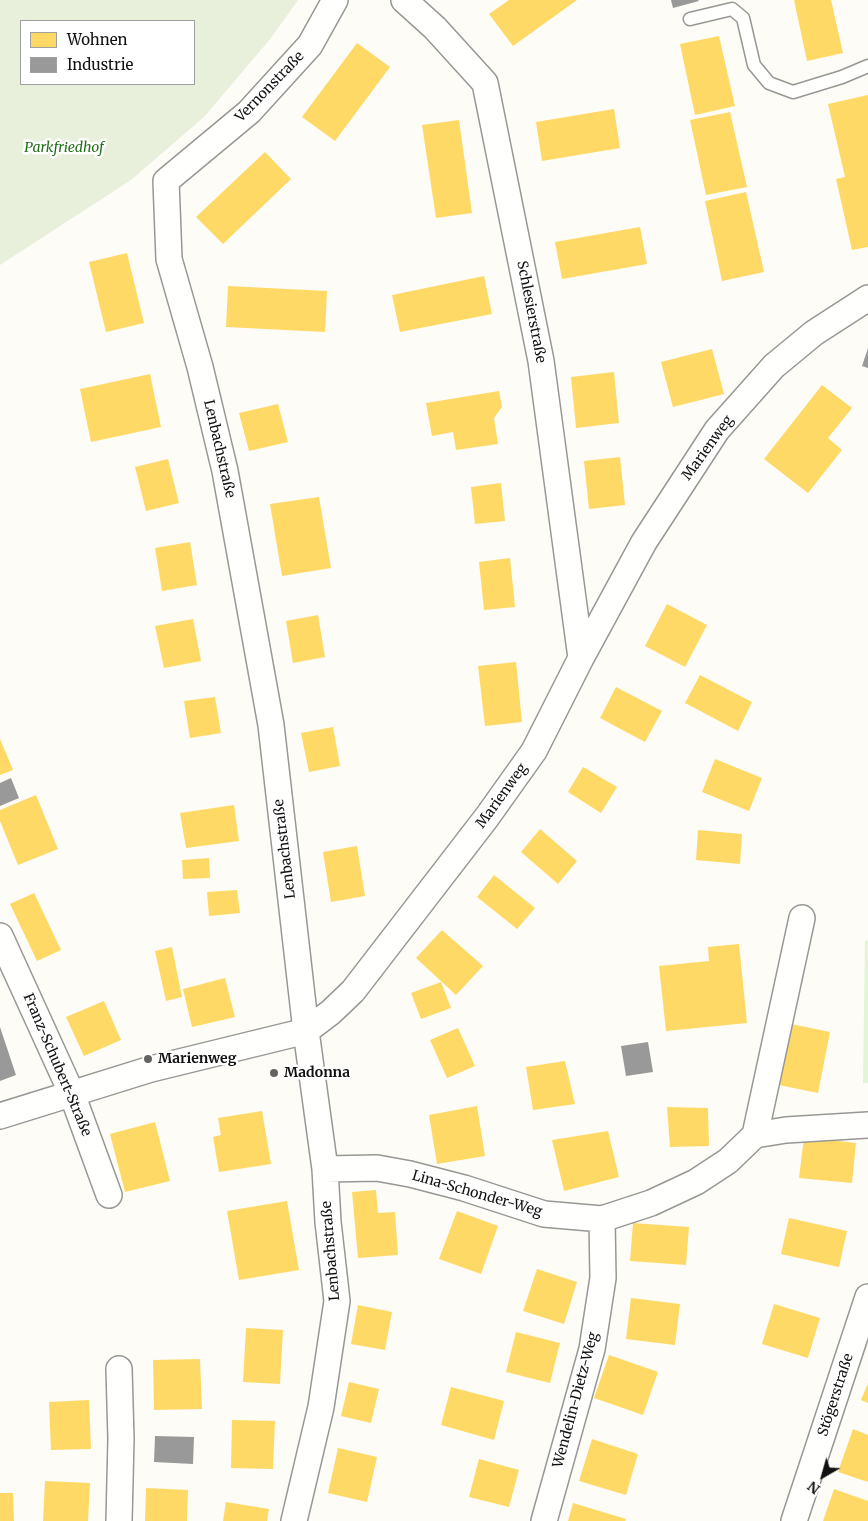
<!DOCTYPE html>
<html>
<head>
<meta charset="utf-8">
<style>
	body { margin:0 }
	#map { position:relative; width:868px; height:1521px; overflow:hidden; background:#fdfcf7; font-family:Merriweather,serif }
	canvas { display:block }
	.legend { position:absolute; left:20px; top:20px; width:175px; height:65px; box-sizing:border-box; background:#fff; border:1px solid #a0a0a0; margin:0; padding:6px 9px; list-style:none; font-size:15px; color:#111 }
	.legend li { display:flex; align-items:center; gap:10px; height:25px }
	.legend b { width:25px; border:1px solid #a0a0a0 }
	.north { position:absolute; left:798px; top:1451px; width:50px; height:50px; -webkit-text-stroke:4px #fff; paint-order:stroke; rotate:218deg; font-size:14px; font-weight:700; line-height:20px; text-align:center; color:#111 }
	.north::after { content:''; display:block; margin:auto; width:18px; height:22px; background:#111; clip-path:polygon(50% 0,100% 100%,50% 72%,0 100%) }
</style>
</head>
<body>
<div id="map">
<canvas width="868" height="1521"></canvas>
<ul class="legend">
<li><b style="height:14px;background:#ffd966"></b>Wohnen</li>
<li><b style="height:14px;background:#999"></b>Industrie</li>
</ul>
<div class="north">N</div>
</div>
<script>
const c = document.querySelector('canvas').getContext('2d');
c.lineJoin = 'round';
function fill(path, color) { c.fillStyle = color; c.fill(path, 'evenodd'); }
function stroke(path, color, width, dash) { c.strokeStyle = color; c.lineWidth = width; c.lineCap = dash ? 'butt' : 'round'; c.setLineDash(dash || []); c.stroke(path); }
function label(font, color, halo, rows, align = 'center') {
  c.font = font + ' Merriweather,serif'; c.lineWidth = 5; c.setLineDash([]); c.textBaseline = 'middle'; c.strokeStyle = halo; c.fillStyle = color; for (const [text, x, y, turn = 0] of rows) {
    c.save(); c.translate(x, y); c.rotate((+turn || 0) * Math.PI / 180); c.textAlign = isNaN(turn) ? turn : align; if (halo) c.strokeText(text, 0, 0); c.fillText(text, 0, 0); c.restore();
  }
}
fill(new Path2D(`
	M865,940L868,941V1083H863Z`), '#e4f4d6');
fill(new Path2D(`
	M0,0H298L271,38L204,117L131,180L0,265ZM21,21H194V84H21Z`), '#e8efda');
fill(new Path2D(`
	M509,0H577L513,46L489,14Z
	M794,0H831L843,53L807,61Z
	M719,36L735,106L695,115L680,44Z
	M357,43L390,67L335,141L302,117Z
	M868,95V247L852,250L836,179L845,177L828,104Z
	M614,109L620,148L542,161L536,122Z
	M730,112L747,187L706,195L690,120Z
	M459,120L472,213L436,218L422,125Z
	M265,152L291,179L223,244L196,217Z
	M746,192L764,272L722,281L705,201Z
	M640,227L647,264L562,279L555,242Z
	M127,253L144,323L106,332L89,262Z
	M484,276L492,314L400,332L392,295Z
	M228,286L327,291L325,332L226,327Z
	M712,349L724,394L673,407L661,362Z
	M614,372L619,423L576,428L571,377Z
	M150,374L161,427L91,442L80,389Z
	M822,385L852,408L828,438L842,450L808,493L764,459Z
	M499,391L502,407L494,418L498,444L456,450L453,432L432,436L426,403Z
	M278,404L288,442L249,451L239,413Z
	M620,457L625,505L589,509L584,461Z
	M168,459L179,503L146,511L135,467Z
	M501,483L505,521L475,524L471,487Z
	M319,497L331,568L282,576L270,504Z
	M190,542L197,585L162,591L155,548Z
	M510,558L515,607L484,610L479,562Z
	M667,604L707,625L685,667L645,646Z
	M318,615L325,657L293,663L286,621Z
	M193,619L201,661L164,668L155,626Z
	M516,662L522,722L485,726L478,666Z
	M700,675L752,702L738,731L685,703Z
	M616,687L662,711L645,742L600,718Z
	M215,697L221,733L190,738L184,701Z
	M333,727L340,766L309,772L301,733Z
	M0,739L13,770L0,775Z
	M715,759L762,778L749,811L702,792Z
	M583,767L617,787L601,813L568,792Z
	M36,795L58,849L18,865L0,821V810Z
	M234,805L239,841L186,848L180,813Z
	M540,829L577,861L558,884L521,852Z
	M698,830L742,834L740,864L696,860Z
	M357,846L365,896L331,902L323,852Z
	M209,858L210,878L183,879L182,860Z
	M494,875L535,908L517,929L477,897Z
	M237,890L240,913L209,916L207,892Z
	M34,893L61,950L37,961L10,904Z
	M442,930L483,966L456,995L416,958Z
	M739,944L747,1023L666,1031L659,966L709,961L708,947Z
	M172,947L182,997L166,1001L155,951Z
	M225,978L235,1017L192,1027L183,989Z
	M441,982L451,1008L421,1019L411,993Z
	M104,1001L121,1040L84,1056L66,1017Z
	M791,1024L830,1032L818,1093L779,1085Z
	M458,1028L475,1066L447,1078L430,1040Z
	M565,1061L575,1104L533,1110L526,1067Z
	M477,1106L485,1156L437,1164L429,1115Z
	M667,1107L708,1108L709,1146L670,1147Z
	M262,1111L271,1164L219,1172L213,1137L221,1135L218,1118Z
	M155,1122L170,1181L125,1192L110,1134Z
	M608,1131L619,1177L564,1191L552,1140Z
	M804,1137L856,1143L852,1183L799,1178Z
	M376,1190L378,1213L395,1212L398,1255L358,1258L352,1192Z
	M287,1201L299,1270L239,1280L227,1211Z
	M457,1211L498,1226L481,1274L439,1259Z
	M789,1218L847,1231L839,1267L781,1254Z
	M633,1223L689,1227L686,1265L630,1261Z
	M537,1269L577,1282L564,1324L523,1311Z
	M631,1298L680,1304L675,1345L626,1339Z
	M774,1304L820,1318L808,1358L762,1344Z
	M358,1305L392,1312L385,1350L351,1344Z
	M246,1328L283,1330L280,1384L243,1382Z
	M516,1332L560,1343L550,1383L506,1372Z
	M609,1355L658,1372L643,1415L594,1398Z
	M200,1359L202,1409L154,1410L153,1360Z
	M349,1382L379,1389L371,1423L341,1416Z
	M868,1383V1403L861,1400Z
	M451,1387L504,1401L494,1440L441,1425Z
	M89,1400L91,1449L51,1450L49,1402Z
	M232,1420L275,1421L273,1469L231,1468Z
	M853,1429L868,1435V1482L838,1472Z
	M592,1439L638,1454L626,1495L579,1481Z
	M338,1448L377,1457L367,1502L328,1493Z
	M479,1459L519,1470L509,1507L469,1497Z
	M45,1481L90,1483L88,1521H43Z
	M146,1488L188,1490L187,1521H145Z
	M834,1489L868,1501V1521H823Z
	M0,1493H13L14,1521H0Z
	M226,1502L269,1509L267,1521H223Z
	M573,1503L626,1519L625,1521H568Z`), '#ffd966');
fill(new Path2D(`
	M671,0H698L699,1L673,8Z
	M868,348V368L862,366Z
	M11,778L19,798L0,806V783Z
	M0,1027L16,1075L0,1081Z
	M648,1042L653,1072L626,1076L621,1046Z
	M155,1436L194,1437L193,1464L154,1462Z`), '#999');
const service = new Path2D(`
	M690,19L732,9L743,18L754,65L769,83L793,92L842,77L868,66`);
const minor = new Path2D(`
	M404,0L435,28L485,83L541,361L581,658
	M0,936L72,1094L109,1195
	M0,1116L151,1069L306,1031L331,1012L353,991L487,817L534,751L581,658L644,542L717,430L774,366L814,333L868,298
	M755,1135L802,918
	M325,1169L377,1168L410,1174L464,1188L544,1214L602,1219L651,1203L696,1182L728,1161L755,1135L786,1130L868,1125
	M119,1369L121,1439L119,1521
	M294,1521L321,1407L337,1301L328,1222L325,1169L306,1031L271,725L225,471L200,367L169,259L166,181L249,112L310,45L335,0
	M544,1521L592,1349L603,1278L602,1219
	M794,1521L868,1297`);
stroke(service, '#979795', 15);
stroke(minor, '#979795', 28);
stroke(service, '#fffffe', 12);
stroke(minor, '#fffffe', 25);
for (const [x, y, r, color] of [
	[148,1059,5,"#646362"],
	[274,1073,5,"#646362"]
]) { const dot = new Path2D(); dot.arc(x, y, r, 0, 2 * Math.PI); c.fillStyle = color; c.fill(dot); stroke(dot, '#fff', 2); }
label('14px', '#111', '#fff', [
	["Vernonstraße",270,87,-46],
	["Schlesierstraße",531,312,79],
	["Marienweg",708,448,-54],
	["Lenbachstraße",219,449,77],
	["Marienweg",502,796,-54],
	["Lenbachstraße",285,849,-97],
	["Franz-Schubert-Straße",57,1065,67],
	["Lina-Schonder-Weg",477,1194,16],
	["Lenbachstraße",331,1251,-95],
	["Stögerstraße",836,1395,-72],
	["Wendelin-Dietz-Weg",576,1400,-75]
]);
label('italic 14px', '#246f1b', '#fff', [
	["Parkfriedhof",64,148]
]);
label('bold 14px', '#111', '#fff', [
	["Marienweg",158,1059],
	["Madonna",284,1073]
], 'left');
</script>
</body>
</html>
